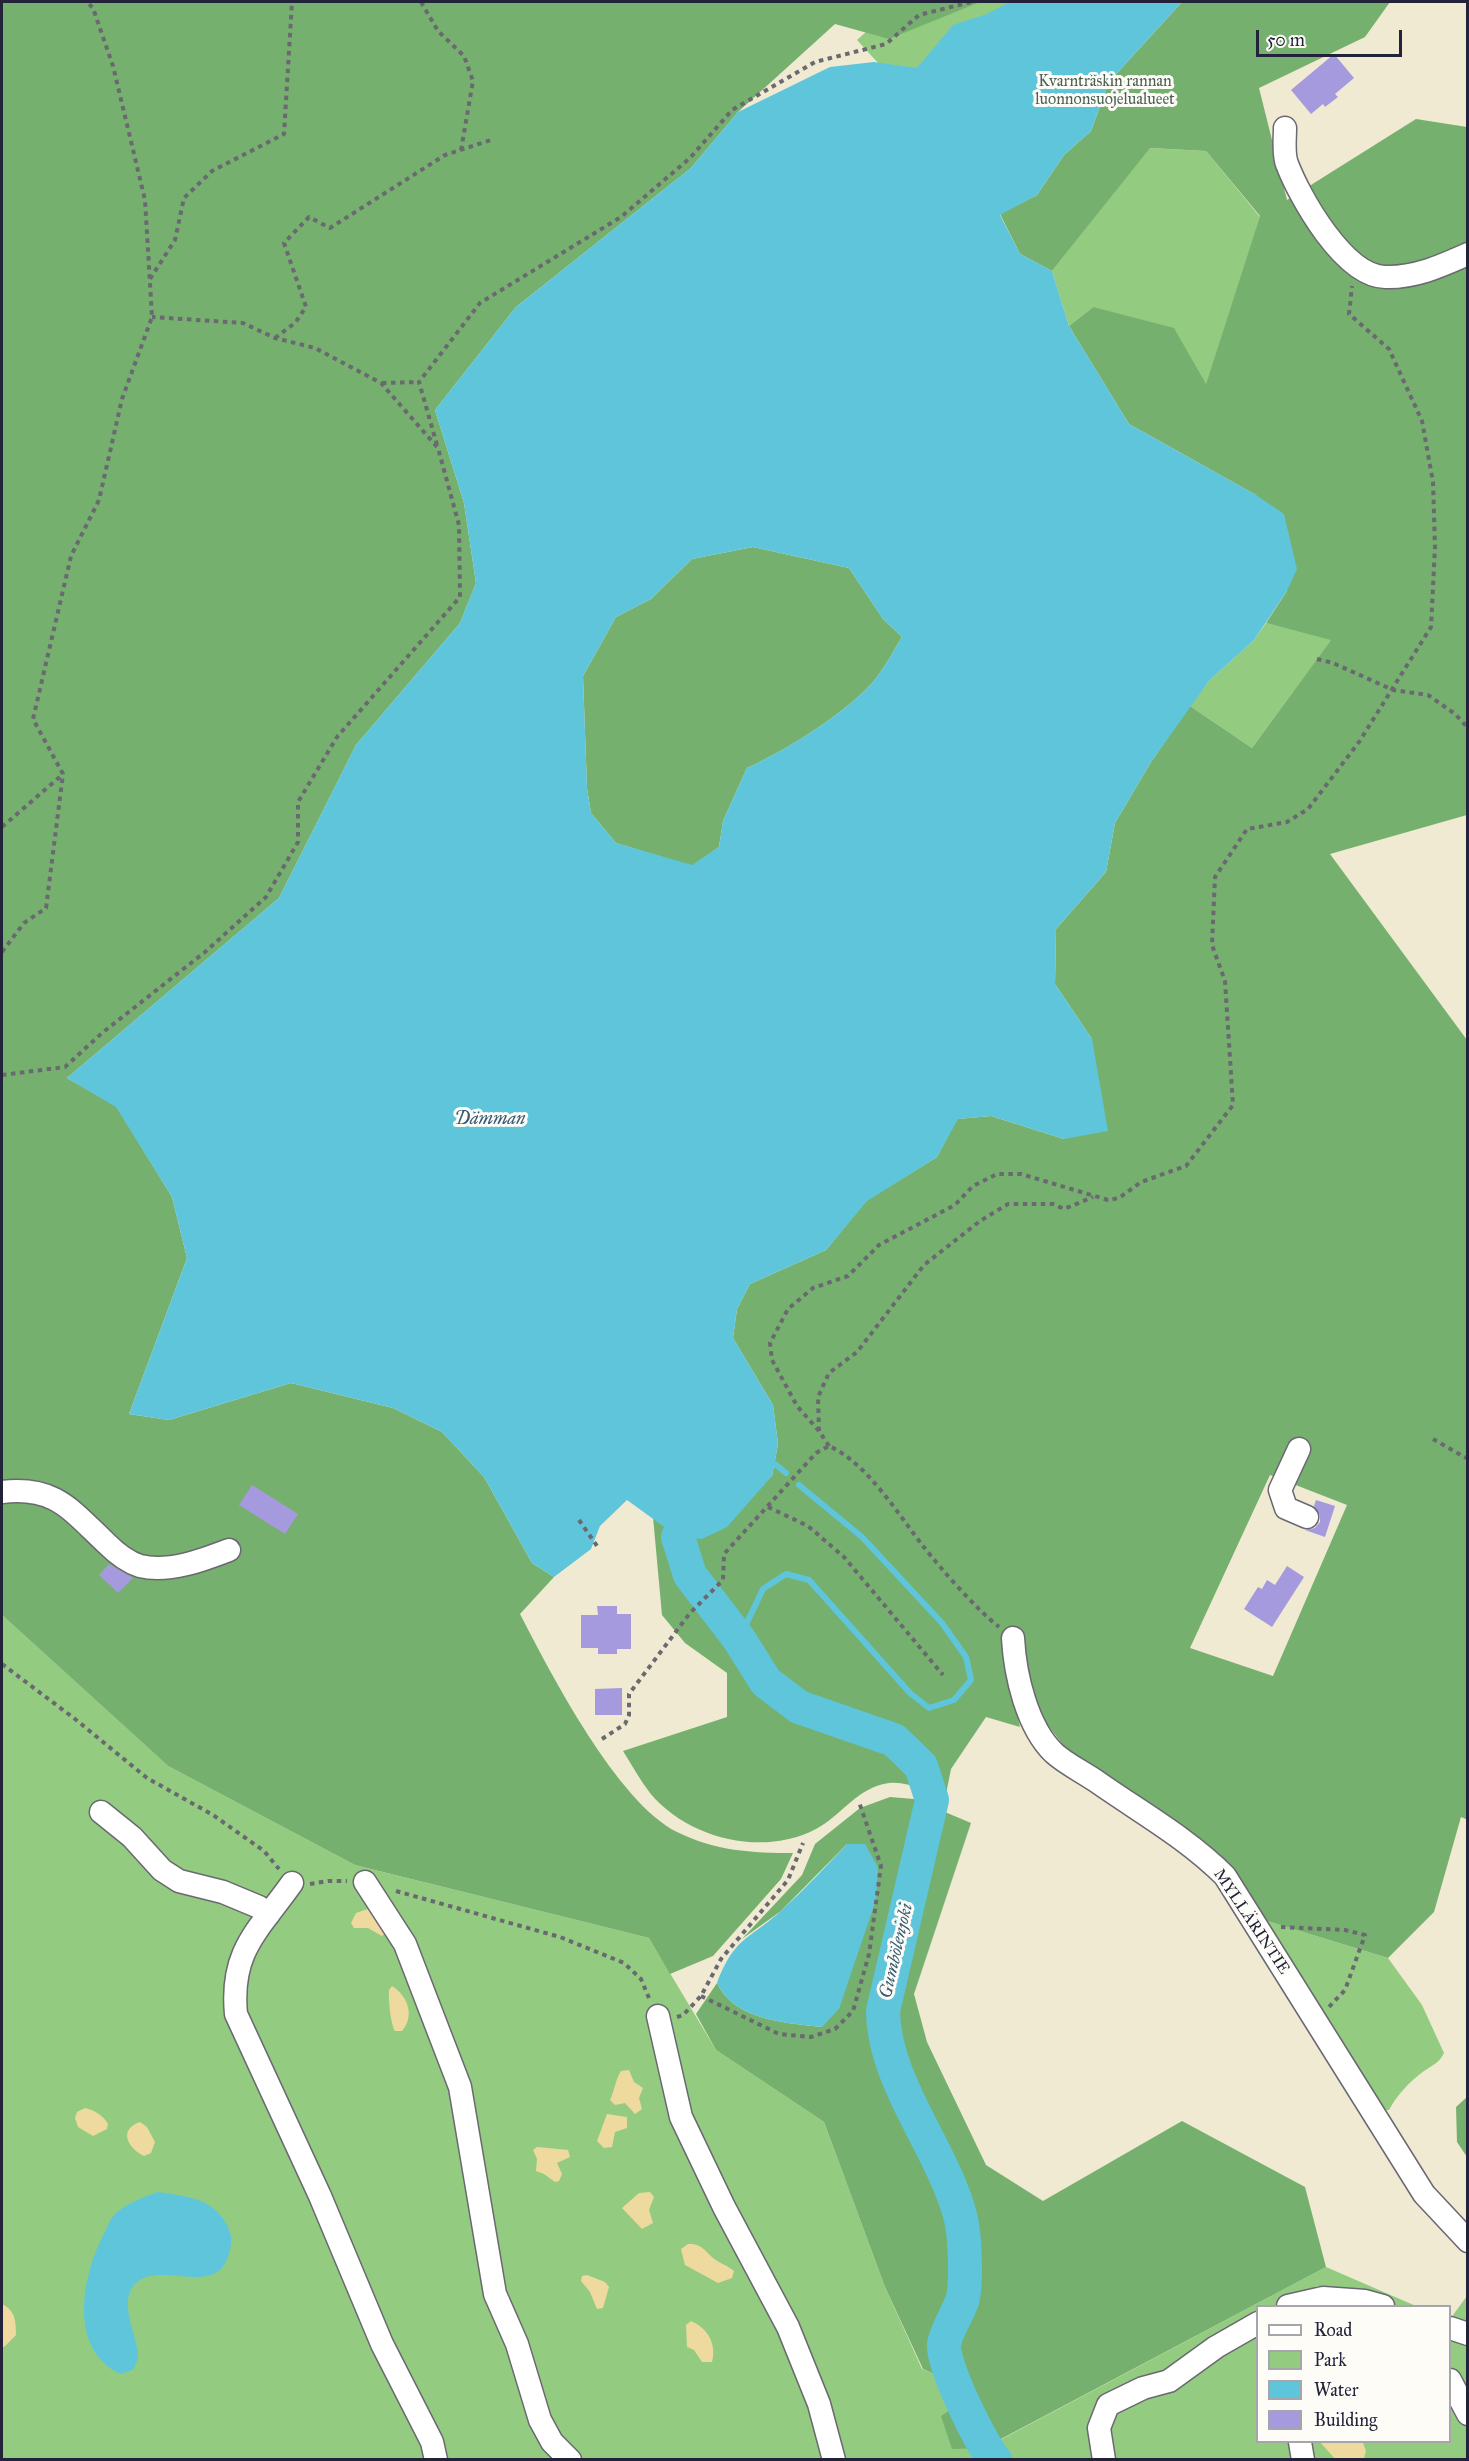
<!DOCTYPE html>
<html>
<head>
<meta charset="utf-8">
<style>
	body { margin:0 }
	#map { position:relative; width:1469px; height:2461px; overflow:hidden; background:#efead1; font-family:"IM FELL Great Primer",serif }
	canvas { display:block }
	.frame { position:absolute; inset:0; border:3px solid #22223b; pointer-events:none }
	.legend { position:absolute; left:1256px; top:2305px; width:195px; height:138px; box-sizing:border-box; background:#fdfcf7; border:2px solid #a5a5ac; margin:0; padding:8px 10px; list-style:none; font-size:18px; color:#22223b }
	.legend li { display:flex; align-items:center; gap:12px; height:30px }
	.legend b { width:30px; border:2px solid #a5a5ac }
	.scale { position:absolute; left:1256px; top:30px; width:146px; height:27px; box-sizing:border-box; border:3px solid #22223b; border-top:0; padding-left:8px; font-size:18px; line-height:21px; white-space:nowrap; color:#22223b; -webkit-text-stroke:4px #fdfcf7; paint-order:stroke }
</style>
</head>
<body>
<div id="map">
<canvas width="1469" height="2461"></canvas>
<div class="frame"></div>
<ul class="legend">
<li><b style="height:8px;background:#fff"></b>Road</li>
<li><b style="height:16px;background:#93cc80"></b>Park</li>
<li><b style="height:16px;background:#5ec5db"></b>Water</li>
<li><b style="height:16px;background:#a69adf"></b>Building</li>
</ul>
<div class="scale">50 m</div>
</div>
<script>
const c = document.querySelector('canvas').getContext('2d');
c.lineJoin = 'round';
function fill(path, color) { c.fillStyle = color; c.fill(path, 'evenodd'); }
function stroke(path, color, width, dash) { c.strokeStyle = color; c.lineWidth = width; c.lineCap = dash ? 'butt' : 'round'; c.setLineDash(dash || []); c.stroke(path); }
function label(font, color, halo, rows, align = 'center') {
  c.font = font + ' "IM FELL Great Primer",serif'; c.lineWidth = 6; c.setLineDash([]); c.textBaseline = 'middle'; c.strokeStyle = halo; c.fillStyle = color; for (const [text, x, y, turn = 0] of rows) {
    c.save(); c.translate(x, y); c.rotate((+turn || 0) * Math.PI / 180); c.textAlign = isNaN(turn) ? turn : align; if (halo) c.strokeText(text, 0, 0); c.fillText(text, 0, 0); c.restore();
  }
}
fill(new Path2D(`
	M899,2H1054L935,125L857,40Z
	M1149,148L1206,151L1260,217L1206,385L1093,307L1069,326L1052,271Z
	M1266,623L1332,639L1252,748L1190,706L1209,681L1254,640Z
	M2,1615L168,1766L355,1865L649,1938L716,2050L824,2122L885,2287L922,2369L949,2379L958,2405L985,2448L1326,2267L1416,2306H1258V2442H1450V2319L1467,2296V2459H2Z
	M1264,1920L1388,1958L1422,2005L1444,2053C1439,2063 1433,2065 1424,2071C1410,2081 1397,2095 1389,2110H1379Z`), '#93cc80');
fill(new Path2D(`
	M2,2H980L889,39L835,24L738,112L691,168L516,307L435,410L464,503L476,583L460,623L356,745L279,898L67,1078L116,1106L172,1197L187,1258L129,1414L169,1420L291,1383L393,1408L442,1432L484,1477L532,1563L554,1577L520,1614C551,1674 617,1802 677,1832C715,1851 752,1853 793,1853L781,1879L713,1956L670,1974L649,1938L355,1865L168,1766L2,1615Z
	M1182,2H1390L1365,37L1259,88L1287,200L1416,119L1467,127V815L1330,854L1467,1040L1468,1820L1461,1817L1434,1912L1388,1958L1264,1920L1066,1749L1008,1673L1020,1727L986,1717L951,1769L945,1799C928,1792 909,1781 889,1783C858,1787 842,1815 816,1829C763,1857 688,1839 650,1793C640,1780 632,1765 623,1751L727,1717V1673L685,1643L662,1615L653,1517L678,1537L772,1476L778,1444L773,1405L733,1338L737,1309L750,1284L826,1250L866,1201L937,1157L957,1119L991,1116L1064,1139L1092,1039L1055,984L1056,929L1106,872L1115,823L1151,762L1190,706L1252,748L1331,640L1266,623L1287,591L1256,495L1129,424L1069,326L1093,307L1174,328L1206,384L1260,216L1206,151L1150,148L1052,271L1020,254L1000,214L1037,195L1064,155L1091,131L1109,82ZM1270,1475L1347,1505L1273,1676L1190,1648Z
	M753,547L849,568L883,619L902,637C894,650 886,665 877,677C850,711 787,750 747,768L723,821L719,847L692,866L616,843L591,813L587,788L583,676L616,617L651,599L692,559Z
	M890,1797L914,1799L971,1823L914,1994L927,2042L986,2165L1043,2201L1182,2121L1305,2187L1326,2267L984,2448L952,2449L941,2416L958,2405L949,2380L923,2369L885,2287L824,2122L716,2050L696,2014L717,1983C734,2020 786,2023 822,2027L847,1844L781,1911L742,1939L802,1875L815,1844L860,1808Z
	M1467,2097V2157L1457,2142L1456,2107Z`), '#76b06e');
fill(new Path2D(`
	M368,1909L374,1912L385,1933L382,1936L368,1928H354L351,1923L356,1913Z
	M392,1986C408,1996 415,2016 402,2031H395C391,2026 388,1998 389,1990Z
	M629,2070L634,2082L643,2088L639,2098L642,2109L635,2114L625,2103L615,2105L610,2100C614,2092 616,2078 621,2071Z
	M85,2108C94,2110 103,2115 108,2124L107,2129L93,2136L78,2127L75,2118L77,2112Z
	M607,2114L627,2117V2128L615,2132L612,2147L604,2148L597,2141Z
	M140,2122L147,2127L155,2142L151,2153L144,2156C129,2149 117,2130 140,2122Z
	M537,2147L568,2150L570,2157L557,2163L562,2174L559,2181L555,2182L544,2174L536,2171L537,2159L533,2150Z
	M650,2192L654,2197L649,2210L653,2223L642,2229L622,2208L639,2193Z
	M688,2244C701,2243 704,2250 713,2258C719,2263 727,2265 734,2271L732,2278L718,2283L685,2265L681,2249Z
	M587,2275L605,2282L609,2287L603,2308L597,2309L590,2292L581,2281L582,2276Z
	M2,2304C15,2310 16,2321 16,2335L4,2347H2Z
	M691,2321C708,2328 717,2345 712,2362H702L694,2350L687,2347L686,2325Z
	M1320,2442L1363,2443L1366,2451L1364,2458L1335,2459Z`), '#eeda9e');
fill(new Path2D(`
	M1010,2H1182L1109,82L1091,131L1064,155L1037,195L1000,215L1020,254L1052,271L1069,326L1129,424L1256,495L1284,514L1297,569L1287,591L1254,640L1209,681L1151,762L1115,823L1106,872L1056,929L1055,984L1092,1039L1108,1131L1064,1139L991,1116L958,1119L937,1157L867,1201L826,1250L750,1284L737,1309L733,1338L773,1405L778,1444L772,1476L727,1527L702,1539L678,1537L627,1500L600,1526L591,1549L554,1577L532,1563L484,1477L442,1432L393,1408L291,1383L169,1420L129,1414L187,1258L172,1197L116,1107L67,1078L279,898L356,745L460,623L476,583L464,503L435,410L516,307L691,168L738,112L830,67L874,62L917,68L953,25L987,14ZM753,547L849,568L883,619L902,637C894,650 886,665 877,677C850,711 787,750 747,768L723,821L719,847L692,865L616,843L591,813L587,788L583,676L616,617L651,599L692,559Z
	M847,1844H865L878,1867L876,1900L839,2009L822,2027C786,2023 734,2020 717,1983C735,1936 749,1940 782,1910C805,1889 826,1866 847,1844Z
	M158,2192C176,2195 199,2196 214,2209C224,2217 233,2232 231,2244C223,2306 160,2256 134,2285C118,2304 138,2336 138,2356C138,2360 135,2365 134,2369L121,2374C67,2350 82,2274 105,2232C107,2227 110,2220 113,2216C124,2204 143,2197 158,2192Z`), '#5ec5db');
stroke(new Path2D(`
	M775,1464L786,1473
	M739,1639L763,1589L786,1574L809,1580L910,1693L929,1708L954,1700L971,1680L966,1657L942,1623L862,1537L799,1485`), '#5ec5db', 6);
stroke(new Path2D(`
	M678,1537L690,1575L739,1639L766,1682L799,1707L894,1740L921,1766L932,1800L883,2011C884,2084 944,2150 961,2219C965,2236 967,2286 962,2301C957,2315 947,2329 944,2344C941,2362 981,2445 995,2460`), '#5ec5db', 34);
fill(new Path2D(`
	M1334,54L1354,78L1335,94L1338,97L1325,107L1323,104L1311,114L1291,90Z
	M252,1485L298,1514L285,1534L239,1505Z
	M1316,1500L1335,1506L1325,1537L1305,1530L1315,1528L1320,1522V1515L1314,1506Z
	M109,1564L133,1578L118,1593L99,1575Z
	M1287,1566L1304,1577L1272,1627L1244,1609L1258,1587L1262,1589L1267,1580L1275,1585Z
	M597,1606H617V1614H631V1649H617V1654H598V1648H581V1615H598Z
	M622,1688V1715H595V1689Z`), '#a69adf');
const minor = new Path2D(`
	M1285,128C1285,139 1283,154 1287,164C1300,198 1344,276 1385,277C1415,278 1441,266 1468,254
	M1299,1449L1280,1490L1286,1508L1307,1517
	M2,1492C55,1486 70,1509 106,1543C116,1553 127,1562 140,1566C169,1573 203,1560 229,1550
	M1013,1638C1015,1675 1027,1727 1054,1753C1066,1764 1083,1772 1096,1781C1140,1812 1187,1838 1225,1876L1424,2194L1468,2241
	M101,1812L132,1837L162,1870L179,1881L223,1892L259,1907L269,1914
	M365,1882L405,1944L460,2087L495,2294L517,2344L540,2420L552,2442L570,2460
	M292,1883C258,1931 230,1951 236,2014L320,2196L382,2344L432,2442L436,2460
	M658,2016L681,2117L724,2207L788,2327L819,2404L834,2460
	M1288,2306L1323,2298
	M1312,2306L1323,2298L1365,2301L1383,2306
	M1450,2328L1468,2334
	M1450,2380L1468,2414
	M1300,2442L1303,2460
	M1104,2460L1099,2428L1108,2405L1143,2388L1169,2381L1216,2347L1258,2323`);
stroke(minor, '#6a6870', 25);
stroke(new Path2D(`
	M421,2L438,31L464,56L473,81L461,150
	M150,279L175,240L184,198L212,171L284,134L292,2
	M275,338L295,323L306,307L284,243L309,217L330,228L445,155L494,139
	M382,383L419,382
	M437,445L419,382L480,303L621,217L690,158L732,110L815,62L886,44L919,15L971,2
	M1317,659L1333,663L1393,690L1428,695L1455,714L1468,728
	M2,827L62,775
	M2,952L24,923L46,908L63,774L33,719L71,556L99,500L122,399L152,317L145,200L113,66L93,8L87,2
	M2,1075L65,1067L102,1033L205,952L266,897L298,842V802L337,737L460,597L459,525L438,448L381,383L315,348L275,338L243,323L152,317
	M819,1431L797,1406L772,1360L770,1343L788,1309L813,1288L848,1276L879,1245L955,1205L973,1186L997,1174H1021L1108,1200L1119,1198L1141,1182L1186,1166L1233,1105L1225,981L1212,945L1215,877L1247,829L1287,822L1308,809L1359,742L1431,627L1435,547L1433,482L1422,421L1389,349L1349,314L1352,286
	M1433,1439L1468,1459
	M829,1446L819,1431L818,1397L829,1373L857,1352L924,1265L980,1221L1008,1204H1053L1064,1209L1093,1197
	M768,1507L808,1526L844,1557L943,1675
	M579,1520L597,1546
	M2,1664L75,1719L147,1778L213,1815L264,1851L279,1869
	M602,1739L625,1724L629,1715V1694L690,1613L723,1580L724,1554L816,1453L829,1446C867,1463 898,1514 923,1546C942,1570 975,1608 999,1627
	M310,1884L328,1881H347
	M396,1891L560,1937L624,1963L641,1979L649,1998
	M1281,1927L1345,1930L1365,1935L1345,1990L1329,2007
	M701,1996L779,2034L811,2037L835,2029L853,2011L869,1954L881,1866L859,1802
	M677,2017L683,2015L701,1996L721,1959L788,1880L803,1843`), '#6a6870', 4, [4.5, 4.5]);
stroke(minor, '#fff', 22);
label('16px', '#4a5e53', '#fdfcf7', [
	["Kvarnträskin rannan",1105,82],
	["luonnonsuojelualueet",1105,100]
]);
label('16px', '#22223b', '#fdfcf7', [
	["MYLLÄRINTIE",1251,1922,56]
]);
label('italic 18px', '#375b73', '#fdfcf7', [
	["Dämman",490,1120],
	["Gumbölenjoki",897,1951,-77]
]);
</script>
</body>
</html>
